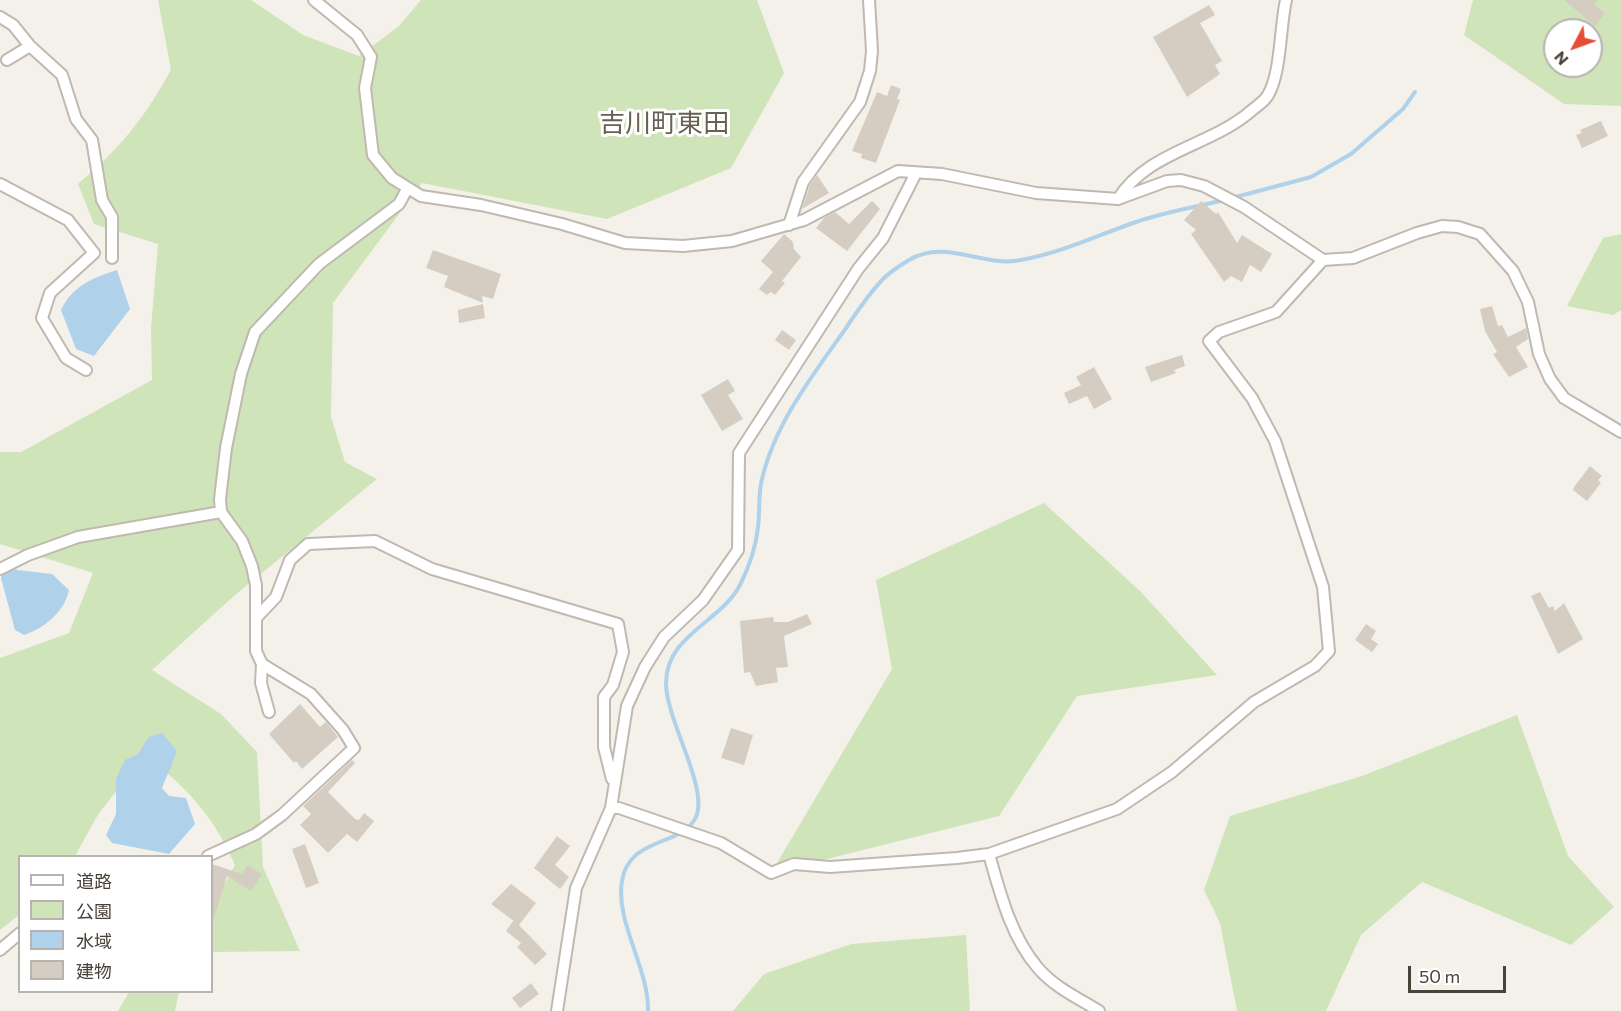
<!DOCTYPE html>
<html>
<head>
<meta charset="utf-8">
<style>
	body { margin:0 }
	#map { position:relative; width:1621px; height:1011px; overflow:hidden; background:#f4f1eb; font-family:Commissioner,"Noto Sans JP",sans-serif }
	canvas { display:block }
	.legend { position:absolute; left:18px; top:855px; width:195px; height:138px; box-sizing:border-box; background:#fff; border:2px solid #b6b3b0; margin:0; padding:8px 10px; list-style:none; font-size:18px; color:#48423a }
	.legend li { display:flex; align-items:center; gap:12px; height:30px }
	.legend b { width:30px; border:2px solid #b6b3b0 }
	.north { position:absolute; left:1543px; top:18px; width:60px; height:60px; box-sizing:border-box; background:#fff; border:2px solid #b6b3b0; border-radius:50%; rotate:229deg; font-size:16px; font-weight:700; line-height:24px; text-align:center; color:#48423a }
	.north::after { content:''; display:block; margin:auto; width:21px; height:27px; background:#e44e32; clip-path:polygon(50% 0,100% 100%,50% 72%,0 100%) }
	.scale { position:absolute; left:1408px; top:966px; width:98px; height:27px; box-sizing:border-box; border:3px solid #48423a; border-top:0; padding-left:8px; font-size:18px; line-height:21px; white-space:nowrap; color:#48423a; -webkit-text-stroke:4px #fff; paint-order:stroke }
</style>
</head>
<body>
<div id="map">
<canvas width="1621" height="1011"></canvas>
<ul class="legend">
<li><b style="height:8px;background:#fff"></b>道路</li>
<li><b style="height:16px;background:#d0e4b9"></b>公園</li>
<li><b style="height:16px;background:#afd1ea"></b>水域</li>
<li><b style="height:16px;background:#d5cdc2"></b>建物</li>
</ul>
<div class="north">N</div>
<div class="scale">50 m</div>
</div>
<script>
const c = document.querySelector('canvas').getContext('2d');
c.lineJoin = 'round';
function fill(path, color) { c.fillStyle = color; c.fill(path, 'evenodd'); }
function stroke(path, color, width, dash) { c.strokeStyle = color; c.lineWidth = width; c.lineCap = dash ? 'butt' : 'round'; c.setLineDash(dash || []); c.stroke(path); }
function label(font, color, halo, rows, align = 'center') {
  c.font = font + ' Commissioner,"Noto Sans JP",sans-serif'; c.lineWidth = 6; c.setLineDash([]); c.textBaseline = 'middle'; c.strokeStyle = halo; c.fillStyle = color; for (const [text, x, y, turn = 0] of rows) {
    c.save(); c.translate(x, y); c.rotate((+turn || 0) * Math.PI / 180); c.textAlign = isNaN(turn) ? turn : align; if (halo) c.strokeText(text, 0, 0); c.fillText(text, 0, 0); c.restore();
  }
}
fill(new Path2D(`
	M158,0H251L303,35L359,56L399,26L421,0H757L784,73L731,168L607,219L422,183L333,303L331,417L345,462L377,479L235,595L152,670L221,714L257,752L263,867L300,951L212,952V906L235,865C217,824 196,797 161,768L122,784L99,813L75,856H20L19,915L0,930V658L69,633L93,573L0,544V452H21L152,380L151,328L158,244L94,224L78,184C122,146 143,120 171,70Z
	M1473,0H1621V106L1564,104L1464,35ZM1555,30H1591V66H1555Z
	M1621,234V310L1613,315L1567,306L1603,238Z
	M1044,503L1140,591L1217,675L1077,696L999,816L771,873L892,669L876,580Z
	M1517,715L1568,856L1614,907L1571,945L1422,882L1361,935L1326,1011H1237L1220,923L1204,890L1230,816L1362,776Z
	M966,935L970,1011H733L764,974L851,944Z
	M129,992H179L175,1011H118Z`), '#d0e4b9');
fill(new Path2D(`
	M117,270L130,309L94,356L76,349L61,310C72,286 93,278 117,270Z
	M12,567L17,570L52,574L69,590C65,611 45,628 24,635L15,630L1,578L3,571Z
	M162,733L177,751L162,788L169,796L186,798L195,824L169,854L112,843L106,835L116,814V779L125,760L138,754L149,737Z`), '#afd1ea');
stroke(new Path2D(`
	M1232,198L1311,177L1351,154L1403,109L1415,92
	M648,1011C649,968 615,922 622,881C629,836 682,847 696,817C709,788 666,720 666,683C666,635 720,623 740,585C749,567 756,547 758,527C760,511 758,494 762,479C775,424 812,376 844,331C856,313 869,293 884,278C891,271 901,265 909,260C946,238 983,268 1021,260C1061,253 1098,235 1136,222C1165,212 1195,207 1225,200`), '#afd1ea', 4);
fill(new Path2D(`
	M1564,0H1598L1594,5L1605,13L1595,26Z
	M1209,5L1215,15L1200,23L1222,61L1215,65L1220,74L1187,97L1153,37Z
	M891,85L901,89L897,99L900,100L876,163L861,158L862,154L852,151L877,92L887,96Z
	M1601,121L1608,136L1582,148L1576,135L1582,133L1580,130Z
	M817,175L829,193L802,209L810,185Z
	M872,201L880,209L847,251L816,228L824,218L835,212L849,224Z
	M1201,201L1216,214L1218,212L1237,243L1242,235L1272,254L1261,272L1250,265L1242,282L1231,276L1224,282L1191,234L1196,230L1184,220Z
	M784,234L793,242L794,249L801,257L782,281L785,283L775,295L771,292L767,295L759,289L773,272L761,261Z
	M433,250L501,274L493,299L482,296L483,303L444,287L448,276L426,268Z
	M483,304L485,318L459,323L458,310Z
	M1492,306L1498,326L1502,325L1508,337L1526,328L1528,339L1516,347L1528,367L1509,377L1493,354L1497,352L1485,331L1480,309Z
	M782,330L796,340L789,350L775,340Z
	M1182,355L1185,366L1174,370L1176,373L1151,382L1145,367Z
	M1094,367L1112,399L1094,409L1087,396L1069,404L1064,393L1081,385L1076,377Z
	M728,379L735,391L728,395L743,419L722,431L701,395Z
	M1590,466L1602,476L1598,480L1601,483L1587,501L1573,490L1574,487Z
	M1540,592L1549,608L1553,606L1555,611L1564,603L1583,639L1558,654L1531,596Z
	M807,614L812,624L784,636L788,667L776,668L778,682L756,686L750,672L744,673L740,621L773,617L774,622H788Z
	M1366,624L1376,631L1371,639L1378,644L1372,652L1355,640Z
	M300,704L320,727L326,722L338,737L302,769L296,761L294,763L269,734Z
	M731,728L753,735L744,765L721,758Z
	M352,760L355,763L328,792L355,819L359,820L364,813L374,821L357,842L347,834L328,853L300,825L311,814L303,806Z
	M557,836L570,846L555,865L569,877L560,889L534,868Z
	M305,844L319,883L306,888L292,849Z
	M212,864L242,874L247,865L262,874L251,891L227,876L214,918L212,917Z
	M511,884L536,903L519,925L547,954L535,965L517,947L521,943L506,931L513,921L515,922L491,904Z
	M531,983L539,994L520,1008L512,998Z`), '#d5cdc2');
const minor = new Path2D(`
	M314,0L357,35L371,57L365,88L373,155L392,178L421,196L481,205L562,224L625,243L683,246L732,241L804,220L898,171L942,174L1036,193L1118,199L1167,181L1181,180L1204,186L1244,207L1323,260L1353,258L1417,233L1442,226L1458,227L1480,234L1513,271L1528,302L1539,354L1550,379L1564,398L1621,432
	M0,17L13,25L30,46L62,75L76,119L92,140L102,200L112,217V258
	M7,60L30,46
	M0,184L68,220L94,253L50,293L42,318L66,358L86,370
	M1118,199C1148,151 1211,146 1251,111C1257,106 1265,101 1268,95C1281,74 1280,26 1286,0
	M789,225L803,182L860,102L870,71L872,51L869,0
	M0,569L28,555L78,537L221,512
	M256,618L276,597L290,560L308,544L375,541L432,569L618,624L623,652L613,685L604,697V747L612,779
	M262,664L261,683L269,712
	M611,808H619L721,843L771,873L794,864L830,867L957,858L989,854L1117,809L1172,772L1254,702L1315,666L1329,651L1323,587L1275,441L1252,398L1209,341L1219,332L1276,312L1323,260
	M989,854C1000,893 1011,937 1038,968C1054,987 1078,998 1099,1011
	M208,856L256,834L282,815L354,748L343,730L311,694L262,664L256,651V585L252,566L242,541L221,512L220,499L226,448L241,374L255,332L319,264L399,204L407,189
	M0,950L20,933
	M557,1011L576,888L611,808L627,706L645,667L664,637L703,600L738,550L739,453L858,269L883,238L916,173`);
stroke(minor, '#bfb9af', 14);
stroke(minor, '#fff', 10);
label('26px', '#696052', '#fff', [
	["吉川町東田",664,123]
]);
</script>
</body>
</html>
